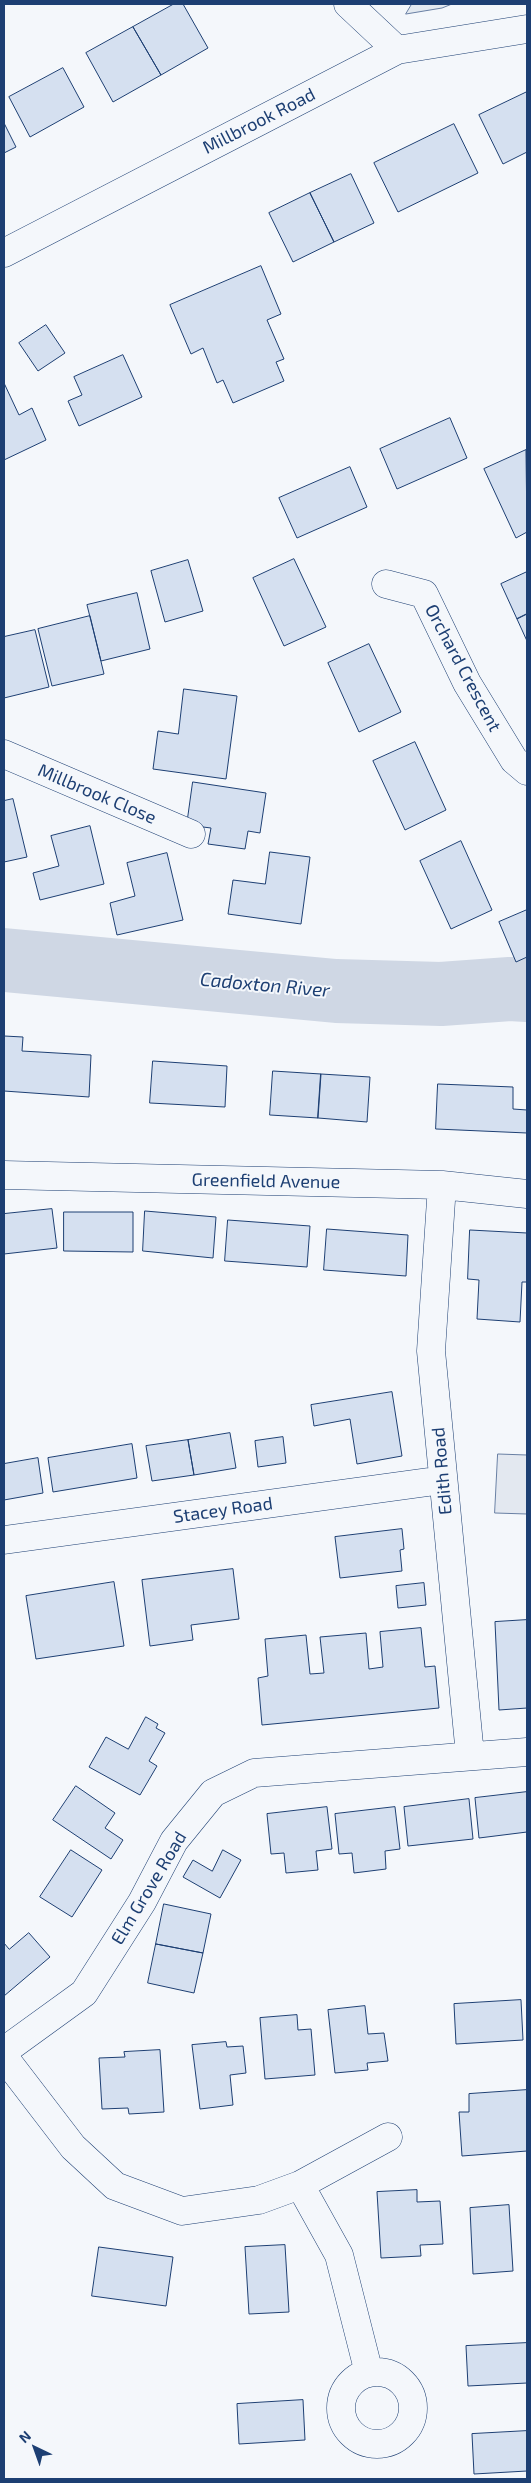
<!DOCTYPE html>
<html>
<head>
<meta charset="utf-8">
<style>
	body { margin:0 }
	#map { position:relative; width:531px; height:2483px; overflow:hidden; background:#f4f7fb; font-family:"Exo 2",sans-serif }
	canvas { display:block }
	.frame { position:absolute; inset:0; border:5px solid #1d3f73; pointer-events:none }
	.north { position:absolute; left:10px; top:2423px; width:50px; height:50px; -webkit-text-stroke:4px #f4f7fb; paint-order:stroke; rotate:318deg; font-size:14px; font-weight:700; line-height:20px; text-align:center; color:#1d3f73 }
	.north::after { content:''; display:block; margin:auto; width:18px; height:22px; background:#1d3f73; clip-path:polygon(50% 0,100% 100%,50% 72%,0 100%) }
</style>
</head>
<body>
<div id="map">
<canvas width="531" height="2483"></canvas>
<div class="frame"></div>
<div class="north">N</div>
</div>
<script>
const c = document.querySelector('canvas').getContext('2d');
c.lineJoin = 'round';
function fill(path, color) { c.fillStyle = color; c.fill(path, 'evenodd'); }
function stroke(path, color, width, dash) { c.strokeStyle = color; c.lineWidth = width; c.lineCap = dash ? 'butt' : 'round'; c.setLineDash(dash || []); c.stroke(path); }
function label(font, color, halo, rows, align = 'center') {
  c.font = font + ' "Exo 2",sans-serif'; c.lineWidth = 4; c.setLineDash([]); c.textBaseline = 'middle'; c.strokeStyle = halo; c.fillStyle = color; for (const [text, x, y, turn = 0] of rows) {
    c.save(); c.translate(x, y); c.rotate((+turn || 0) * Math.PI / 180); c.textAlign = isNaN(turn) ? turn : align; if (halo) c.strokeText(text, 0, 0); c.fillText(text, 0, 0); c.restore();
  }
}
const green = new Path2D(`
	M412,4H452L442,8L406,14Z`);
fill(green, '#e3e9f0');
stroke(green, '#687fa3', 1);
const parking = new Path2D(`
	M498,1454L527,1455V1514L495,1513Z`);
fill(parking, '#e3e8f0');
stroke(parking, '#687fa3', 1);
stroke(new Path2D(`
	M4,960L336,991L441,994L510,989L527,990`), '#cfd7e4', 64);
const building = new Path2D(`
	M174,4H183L208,48L161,75L133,27Z
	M133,27L161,75L113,102L86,53Z
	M63,68L84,107L30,137L9,97Z
	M527,92V152L503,164L479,115Z
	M4,123L16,147L4,153Z
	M454,124L478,173L398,212L374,163Z
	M351,174L374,223L334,242L310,193Z
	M310,193L334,242L293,262L269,213Z
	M261,266L281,314L267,320L284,359L276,362L284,381L233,403L223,380L217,383L203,348L191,354L170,305Z
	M46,325L65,353L38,371L19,343Z
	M123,355L142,397L79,426L68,401L82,395L74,377Z
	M4,383L19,415L32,408L46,440L4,460Z
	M450,418L467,458L397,489L380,449Z
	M526,450L527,532L516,538L484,469Z
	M350,467L367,507L297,538L279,498Z
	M294,559L326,627L284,646L253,578Z
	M188,560L203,611L165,622L151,571Z
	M527,572V614L517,619L501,584Z
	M137,593L150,649L101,661L87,605Z
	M527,614V641L517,619Z
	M90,616L104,674L52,686L38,629Z
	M35,630L49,687L4,698V637Z
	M369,644L401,712L359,732L328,663Z
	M184,689L237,696L226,779L153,769L158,731L178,734Z
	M415,742L446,810L405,830L373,761Z
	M193,782L266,793L260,833L248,831L245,849L208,844L211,828L187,825Z
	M13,799L27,857L4,862V801Z
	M90,826L104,884L40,900L33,873L59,866L51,836Z
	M461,841L492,910L451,929L420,861Z
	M270,852L310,857L301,924L228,914L233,880L265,884Z
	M167,853L183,920L117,935L110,903L135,896L127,863Z
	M527,910V957L516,962L499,922Z
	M4,1036L23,1037L22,1051L91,1055L89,1097L4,1091Z
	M153,1061L227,1066L225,1107L150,1103Z
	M273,1071L321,1074L318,1118L270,1115Z
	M321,1074L370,1077L367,1122L318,1118Z
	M438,1084L513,1087V1109L527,1110V1133L436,1129Z
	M52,1209L57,1248L4,1254V1214Z
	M145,1211L216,1217L213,1258L143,1251Z
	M64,1212H133V1252L64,1251Z
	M228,1220L310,1226L307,1267L225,1261Z
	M327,1229L408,1235L406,1276L324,1270Z
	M470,1230L527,1233V1282H522L520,1322L477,1319L479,1280L468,1279Z
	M392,1392L402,1456L357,1464L350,1419L314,1426L311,1405Z
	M230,1433L236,1468L194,1475L188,1440Z
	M283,1437L286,1463L258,1467L255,1441Z
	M188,1440L194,1475L152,1481L146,1446Z
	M132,1444L137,1478L53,1492L48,1458Z
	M38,1458L43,1493L4,1500V1464Z
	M402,1529L404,1549L400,1550L402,1571L340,1578L335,1537Z
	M233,1569L239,1619L191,1625L193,1640L150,1646L142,1580Z
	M114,1582L124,1646L36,1659L26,1596Z
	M424,1583L426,1605L398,1608L396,1586Z
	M527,1620V1708L499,1710L495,1622Z
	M421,1628L425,1667L435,1666L439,1708L262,1725L258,1678L268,1676L265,1639L306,1635L310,1674L324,1673L320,1637L366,1633L369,1669L383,1667L380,1632Z
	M146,1717L158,1724L156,1728L165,1733L149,1761L157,1766L140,1795L89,1767L106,1737L128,1749Z
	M76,1786L115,1813L105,1828L123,1840L111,1859L53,1820Z
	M527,1792V1832L479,1838L475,1798Z
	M469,1799L473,1839L408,1846L404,1807Z
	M327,1807L332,1849L316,1851L318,1870L286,1873L284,1853L271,1854L267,1814Z
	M395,1807L400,1849L385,1851L386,1869L354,1873L352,1853L339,1854L335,1814Z
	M71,1850L102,1870L72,1917L40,1897Z
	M223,1850L241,1860L220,1898L183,1877L193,1860L212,1871Z
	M164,1904L211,1914L203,1953L156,1944Z
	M29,1933L50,1957L4,1996V1943L9,1949Z
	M156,1944L203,1953L194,1993L148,1983Z
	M521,2000L523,2040L456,2044L454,2004Z
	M365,2006L368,2034L384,2033L388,2061L367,2063L368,2070L335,2073L328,2010Z
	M297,2015L298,2030L311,2029L315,2075L265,2079L260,2018Z
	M226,2042L227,2047L243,2046L246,2073L230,2075L233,2105L200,2109L192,2045Z
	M160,2050L164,2112L129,2114L128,2108L102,2109L99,2058L125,2057L124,2052Z
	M527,2090V2151L462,2156L459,2112H469V2094Z
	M417,2190V2202L440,2201L443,2244L420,2245L421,2256L381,2258L377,2192Z
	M509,2205L513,2271L473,2274L470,2208Z
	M285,2245L289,2312L249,2314L245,2247Z
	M99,2247L173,2257L166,2306L92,2296Z
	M527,2343V2383L468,2386L466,2346Z
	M303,2400L305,2440L239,2444L237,2404Z
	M527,2431V2471L474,2474L472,2434Z`);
fill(building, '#d5e0f0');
stroke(building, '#1d3f73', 1);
const minor = new Path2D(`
	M348,4L397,50
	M4,253L397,50L527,29
	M386,584L424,594L467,683L514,760L527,771
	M4,754L191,834
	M4,1175L442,1185L527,1194
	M442,1185L431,1351L470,1755
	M4,1540L443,1480
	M4,2051L84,1993L142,1902L174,1841L213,1793L254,1773L527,1752
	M4,2057L73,2147L115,2186L182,2211L259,2200L300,2185L388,2137
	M300,2185L339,2255L369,2373
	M341 2408a36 36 0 1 1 72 0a36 36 0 1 1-72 0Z`);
stroke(minor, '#1d3f73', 29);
stroke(minor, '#f4f7fb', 28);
label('18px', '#1d3f73', '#f4f7fb', [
	["Millbrook Road",259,121,-27],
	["Orchard Crescent",463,668,62],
	["Millbrook Close",97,794,23],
	["Greenfield Avenue",266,1181,1],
	["Edith Road",442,1471,-95],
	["Stacey Road",223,1510,-8],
	["Elm Grove Road",149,1888,-59]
]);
label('italic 19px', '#1d3f73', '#f4f7fb', [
	["Cadoxton River",265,985,5]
]);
</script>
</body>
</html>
